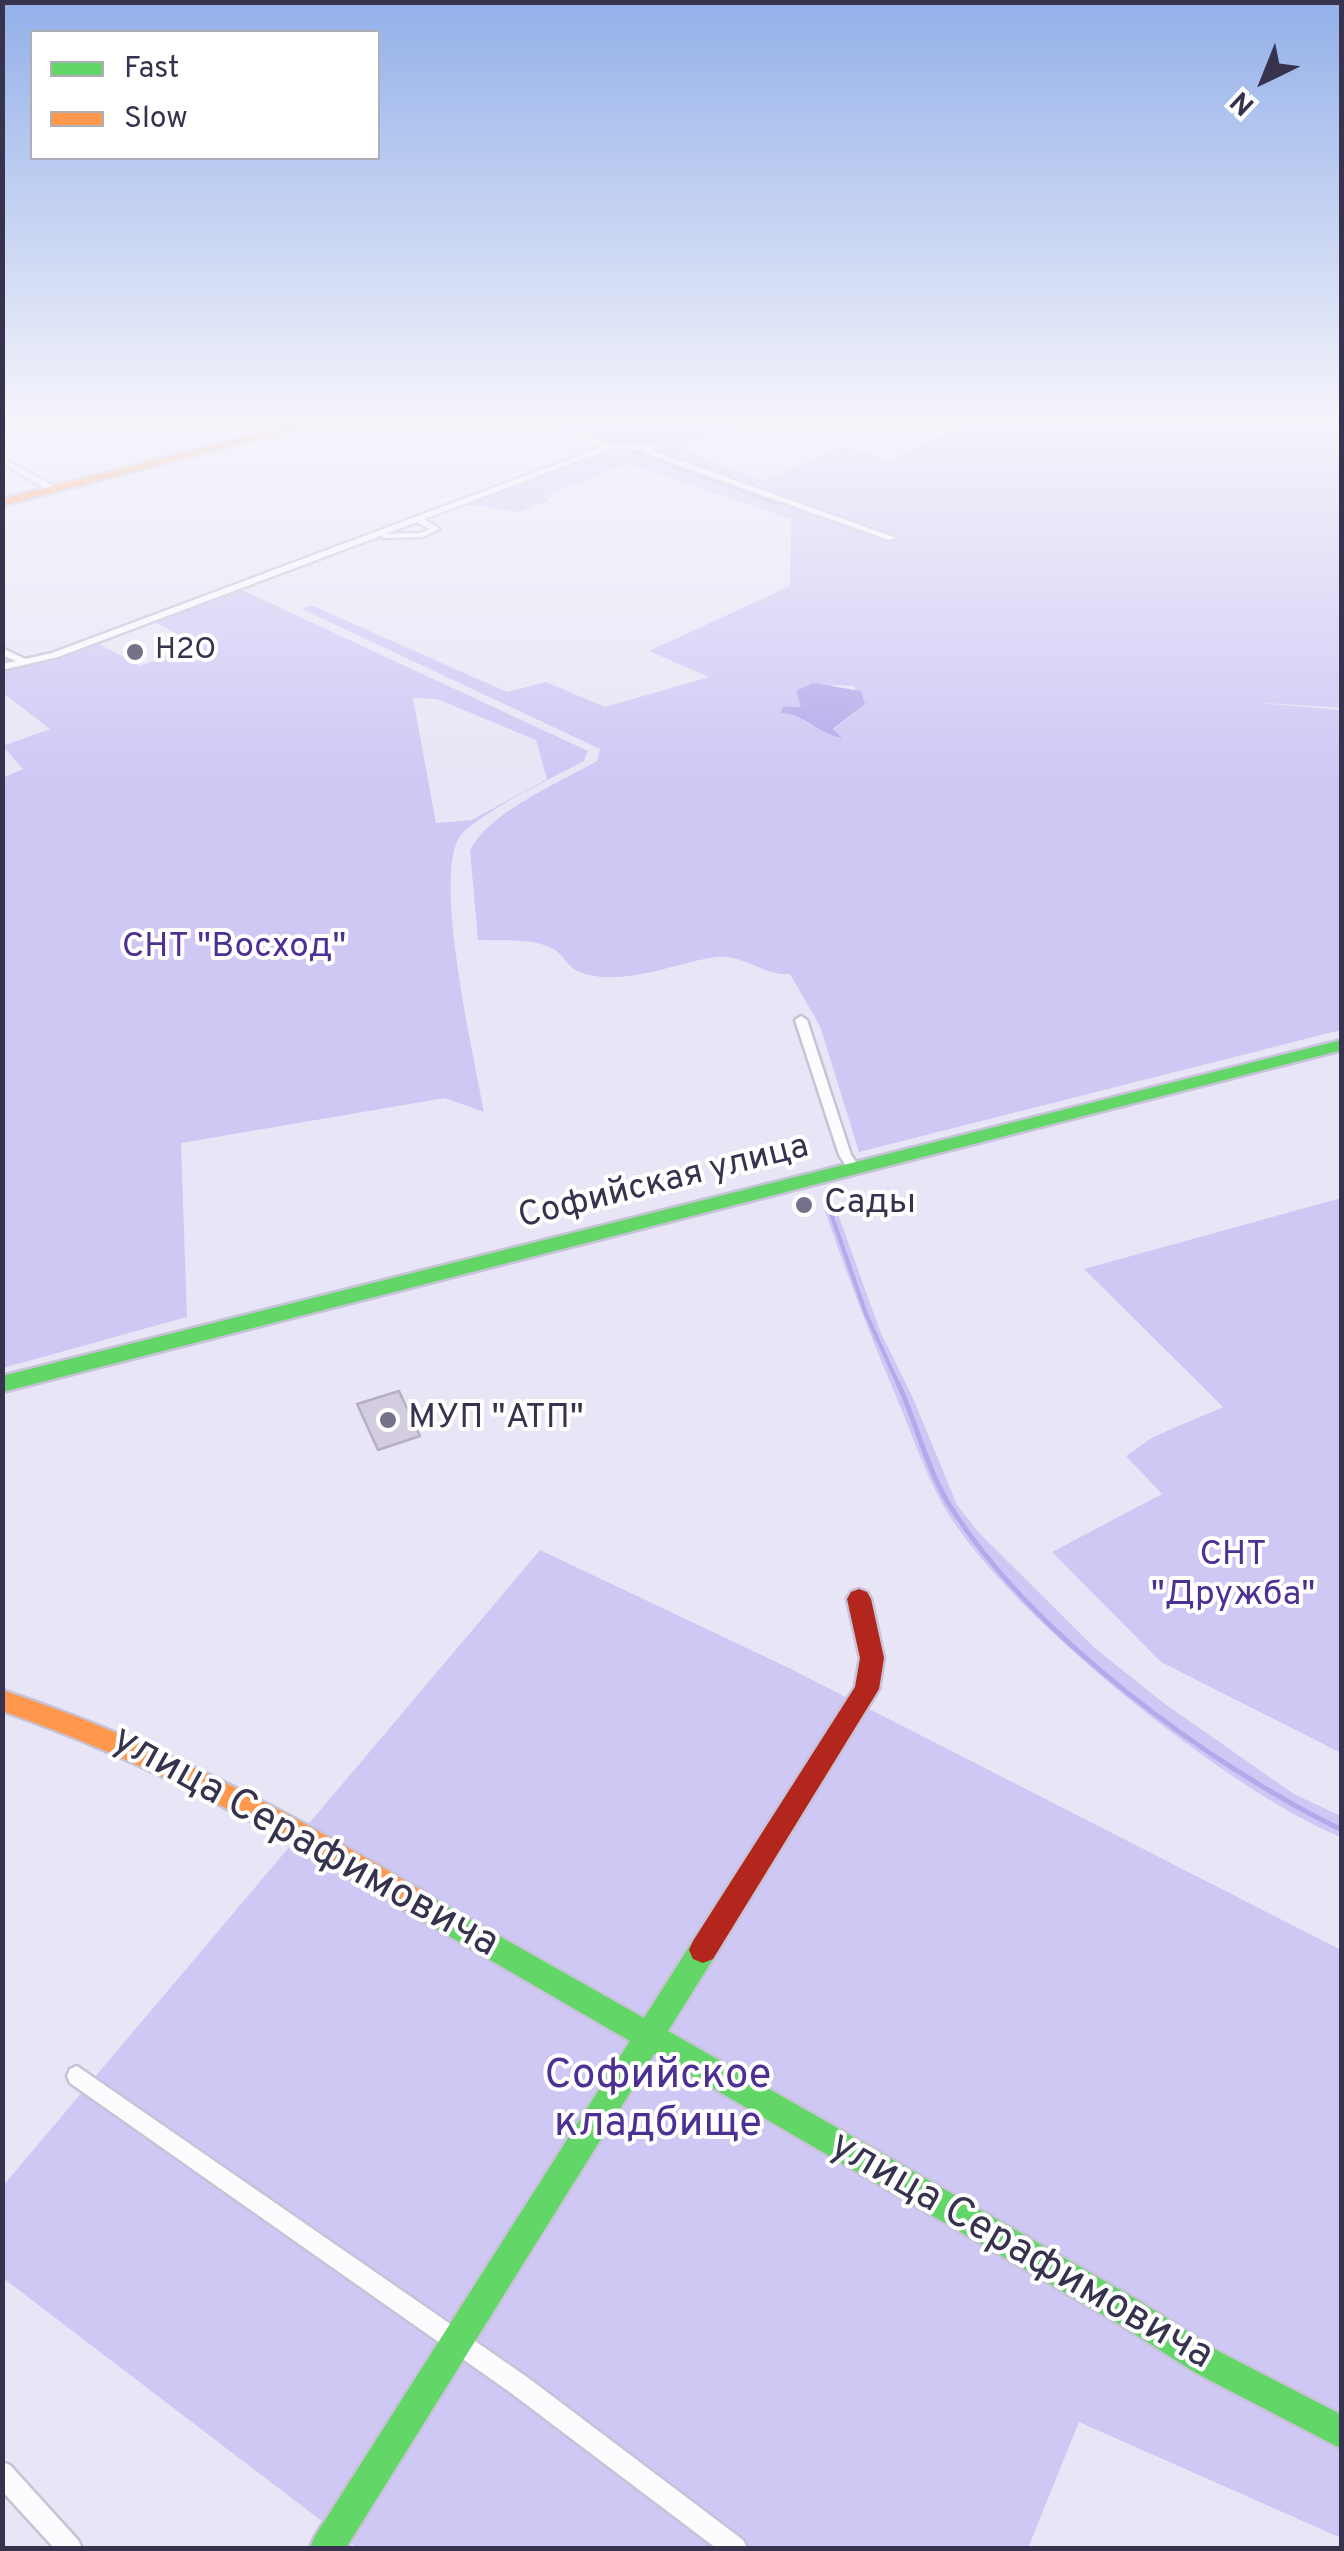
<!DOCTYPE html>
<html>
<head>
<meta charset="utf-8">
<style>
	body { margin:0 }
	#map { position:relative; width:1344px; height:2551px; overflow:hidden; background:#e8e6f6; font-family:Overpass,sans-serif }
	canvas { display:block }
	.frame { position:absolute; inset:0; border:5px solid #37324d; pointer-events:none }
	.legend { position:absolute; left:30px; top:30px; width:350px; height:130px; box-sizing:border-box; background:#fff; border:2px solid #afadb8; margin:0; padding:12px 18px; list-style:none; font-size:30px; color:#37324d }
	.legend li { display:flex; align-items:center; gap:20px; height:50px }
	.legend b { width:50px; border:2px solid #afadb8 }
	.north { position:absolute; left:1214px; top:30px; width:100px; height:100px; -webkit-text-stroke:8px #fff; paint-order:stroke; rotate:223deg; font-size:28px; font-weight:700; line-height:40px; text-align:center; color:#37324d }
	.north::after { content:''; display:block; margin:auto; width:35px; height:45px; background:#37324d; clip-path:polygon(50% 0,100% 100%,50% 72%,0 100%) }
</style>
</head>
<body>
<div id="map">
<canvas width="1344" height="2551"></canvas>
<div class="frame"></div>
<ul class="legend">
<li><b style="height:12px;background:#63d668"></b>Fast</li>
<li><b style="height:12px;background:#ff974d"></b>Slow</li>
</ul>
<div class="north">N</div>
</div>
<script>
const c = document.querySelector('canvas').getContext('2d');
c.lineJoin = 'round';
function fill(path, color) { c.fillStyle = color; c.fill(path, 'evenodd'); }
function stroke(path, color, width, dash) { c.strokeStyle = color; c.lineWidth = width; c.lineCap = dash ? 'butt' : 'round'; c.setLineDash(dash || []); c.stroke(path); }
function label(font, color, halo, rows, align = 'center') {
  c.font = font + ' Overpass,sans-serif'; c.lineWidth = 8; c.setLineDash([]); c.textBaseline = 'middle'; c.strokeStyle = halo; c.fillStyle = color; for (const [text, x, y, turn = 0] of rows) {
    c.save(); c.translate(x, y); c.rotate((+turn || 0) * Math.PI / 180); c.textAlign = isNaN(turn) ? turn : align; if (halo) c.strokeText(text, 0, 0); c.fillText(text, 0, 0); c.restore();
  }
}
fill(new Path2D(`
	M541,421H721C639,454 624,450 541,421Z
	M730,421H747L688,444L684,451L763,480L843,446L889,460L970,421H1341V708L1250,702L1341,710V1030L859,1152L820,1026L790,974C763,976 744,954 716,957C673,963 621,989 577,971C569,967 563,955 555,950C534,937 502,941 478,940L470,851C487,813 561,782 597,761L600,749L302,609L311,605L507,692L546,682L605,707L709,677L649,651L790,586L791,519L628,464L543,497L549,500L519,512L462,504L603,451L628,448L886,538H898L650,448ZM834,685L853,686L865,704L833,730L811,725L783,706L801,707Z
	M242,590L588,751L584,761C556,776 474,815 459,838C433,880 475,1060 484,1112L445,1098L181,1143L187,1317L3,1368L2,778L23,769L3,746L50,729L3,693V669L54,661L99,644L140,666L196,644L155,622ZM413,698L437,699L536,740L547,779L472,820L436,823Z
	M1341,1198H1342L1341,1753L1161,1662L1052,1552L1162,1494L1126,1456L1153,1437L1223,1407L1084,1269Z
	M833,1200L880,1331L913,1398L957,1505L979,1533L1096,1649L1165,1704L1294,1794L1341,1816V1837C1230,1792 1003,1611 943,1505C923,1469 911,1431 895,1394C868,1331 845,1268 822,1203Z
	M540,1550L791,1669L1341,1950V2538L1079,2422L1028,2548H357L3,2278L2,2187Z`), '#cfc8f5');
fill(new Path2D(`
	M813,683L861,691L865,704L833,729L842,738C818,734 805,714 781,713L783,706L801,707L796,691Z`), '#b5a9eb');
stroke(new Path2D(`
	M627,449L778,504`), '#b5a9eb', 2.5);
stroke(new Path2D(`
	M827,1202L866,1314L899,1386`), '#b5a9eb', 4);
stroke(new Path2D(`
	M898,1383C917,1424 927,1471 952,1509C1033,1635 1208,1765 1342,1830`), '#b5a9eb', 5);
const building = new Path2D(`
	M399,1391L420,1436L378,1450L357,1404Z`);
fill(building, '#d4ccdf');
stroke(building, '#b7b0c2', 2.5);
const street = new Path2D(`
	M34,421H46L2,433V429Z
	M534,421H544L610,445H662V449H648L896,538L889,540L644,453L646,449H610L424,519L440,529L422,537L386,538H383V535L58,657L2,670V664L16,661L2,655V648L25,659L52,653L602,447ZM417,522L430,529L421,533L385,534Z
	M2,458L57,488L58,490L51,492L2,463Z
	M801,1016L807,1020L851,1155L861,1169L860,1172H850L839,1155L795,1020Z
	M77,2066L527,2377L743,2540L747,2548H716L511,2393L70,2083L67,2076L70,2069Z
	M2,2462L10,2465L78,2540L82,2548H54L2,2491Z`);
const fast = new Path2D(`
	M1342,1040V1050L2,1392V1376Z
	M416,1889L644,2018L693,1941L703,1937L713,1941L717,1950L713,1959L668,2031L1141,2302L1218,2351L1342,2415V2449L1196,2373L1119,2324L654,2054L346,2548H310L315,2536L630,2041L406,1911L402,1902L406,1893Z`);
const slow = new Path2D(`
	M308,421H325L2,506V499Z
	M2,1690C153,1740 290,1812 426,1893L430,1902L426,1911L416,1915L406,1911C277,1832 146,1760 2,1711Z`);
const jam = new Path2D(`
	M859,1589L867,1592L871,1599L884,1658L879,1689L713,1959L703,1963L693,1959L689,1950L693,1941L855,1687L860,1658L847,1599L851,1592Z`);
stroke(street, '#c6c2d7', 5);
stroke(fast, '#c6c2d7', 5);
stroke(slow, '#c6c2d7', 5);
stroke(jam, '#c6c2d7', 5);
fill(street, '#fcfbfe');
fill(fast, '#63d668');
fill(slow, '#ff974d');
fill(jam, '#b3261e');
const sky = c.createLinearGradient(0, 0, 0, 778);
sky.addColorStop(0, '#93b0e9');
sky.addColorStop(0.54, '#f5f4fb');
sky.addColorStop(1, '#f5f4fb00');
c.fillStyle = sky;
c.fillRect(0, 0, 1344, 778);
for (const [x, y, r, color] of [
	[135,652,10,"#757188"],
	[804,1205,10,"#757188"],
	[388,1420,10,"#757188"]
]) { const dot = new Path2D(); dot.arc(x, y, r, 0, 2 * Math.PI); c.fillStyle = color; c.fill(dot); stroke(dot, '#fff', 4); }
label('30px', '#37324d', '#fff', [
	["H2O",155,652]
], 'left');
label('35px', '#4d3094', '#fff', [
	["СНТ \"Восход\"",234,949],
	["СНТ",1233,1557],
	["\"Дружба\"",1233,1597]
]);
label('35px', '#37324d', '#fff', [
	["Софийская улица",664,1184,-14]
]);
label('35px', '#37324d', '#fff', [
	["Сады",824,1205],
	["МУП \"АТП\"",408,1420]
], 'left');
label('42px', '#37324d', '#fff', [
	["улица Серафимовича",304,1844,29],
	["улица Серафимовича",1020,2253,30]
]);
label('42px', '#4d3094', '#fff', [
	["Софийское",658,2079],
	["кладбище",658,2127]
]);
</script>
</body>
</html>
